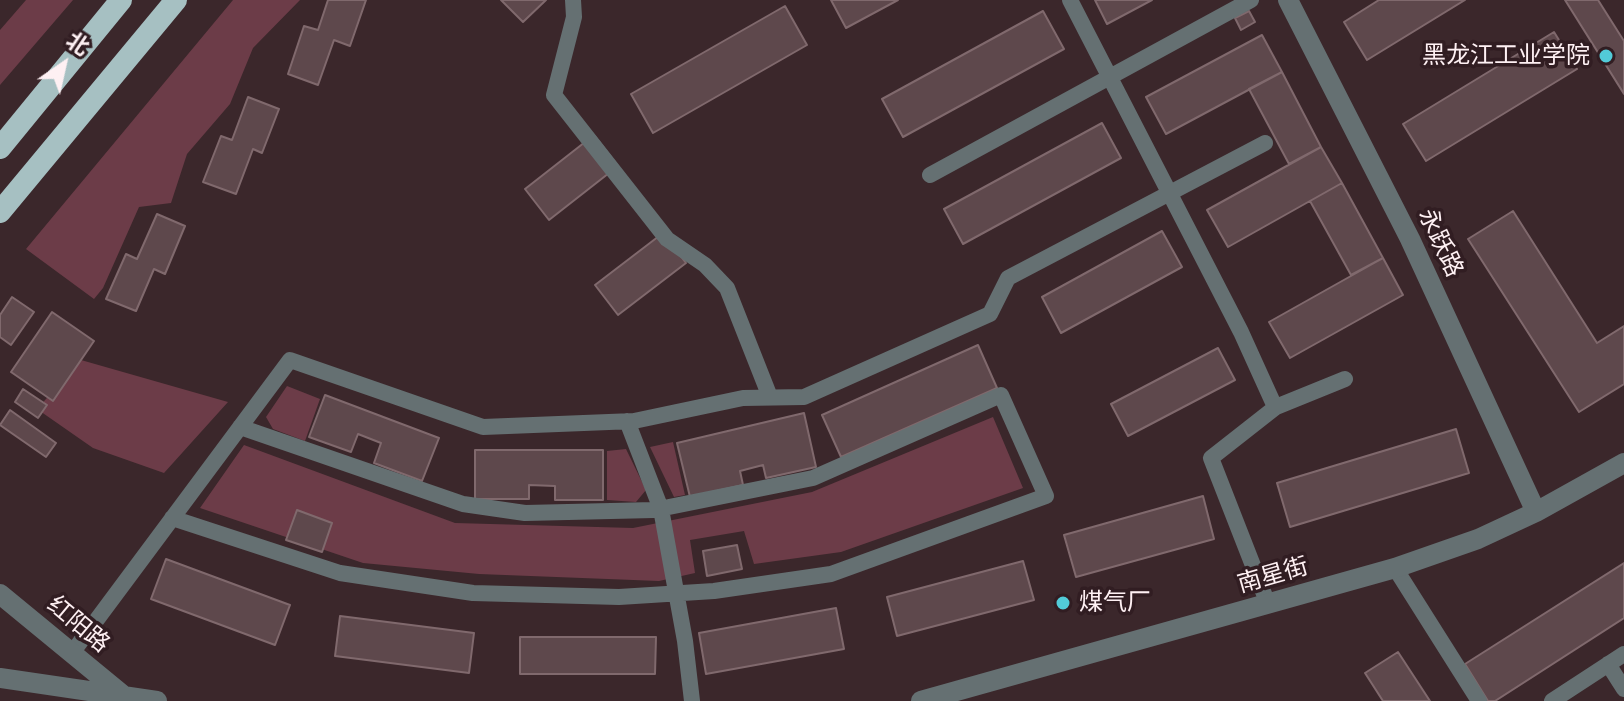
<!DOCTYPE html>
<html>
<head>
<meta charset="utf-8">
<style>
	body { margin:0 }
	#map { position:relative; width:1624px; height:701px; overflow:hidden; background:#3b272b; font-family:"Fira Sans","Noto Sans SC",sans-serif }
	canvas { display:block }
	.north { position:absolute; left:24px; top:24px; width:80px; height:80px; -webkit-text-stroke:6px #311d22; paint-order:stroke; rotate:34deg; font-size:22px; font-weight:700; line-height:32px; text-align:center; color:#fef0f3 }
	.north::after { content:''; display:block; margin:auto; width:28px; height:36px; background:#fef0f3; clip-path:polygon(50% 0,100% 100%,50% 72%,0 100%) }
</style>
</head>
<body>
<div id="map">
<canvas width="1624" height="701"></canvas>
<div class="north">北</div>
</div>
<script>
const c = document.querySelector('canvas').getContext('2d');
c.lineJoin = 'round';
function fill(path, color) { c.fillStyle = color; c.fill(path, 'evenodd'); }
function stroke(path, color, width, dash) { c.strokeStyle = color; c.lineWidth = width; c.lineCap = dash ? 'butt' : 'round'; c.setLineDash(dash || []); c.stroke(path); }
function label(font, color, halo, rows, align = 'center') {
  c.font = font + ' "Fira Sans","Noto Sans SC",sans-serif'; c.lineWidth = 7; c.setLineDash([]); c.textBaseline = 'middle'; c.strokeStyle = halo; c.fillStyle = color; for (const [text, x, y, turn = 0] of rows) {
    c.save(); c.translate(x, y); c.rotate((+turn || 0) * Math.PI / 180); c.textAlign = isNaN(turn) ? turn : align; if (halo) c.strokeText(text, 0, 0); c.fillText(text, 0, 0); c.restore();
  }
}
fill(new Path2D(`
	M26,0H73L0,85V30Z
	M233,0H300L253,48L230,104L187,154L171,203L139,207L103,288L94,299L26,249Z
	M81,360L228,402L164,473L93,448L37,409Z
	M287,386L320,399L305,441L273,429L266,417Z
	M993,417L1023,488L841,552L754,564L744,531L690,540L695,573L659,581L479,574L363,563L200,508L244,445L455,523L633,528L812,492Z
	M673,442L685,495L674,497L650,447Z
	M626,449L646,490L636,502L607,500V451Z`), '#6c3c48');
const building = new Path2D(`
	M328,0H366L350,46L334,40L318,85L288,74L304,26L318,30Z
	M501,0H546L523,22Z
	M831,0H898L846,28Z
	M1095,0H1152L1107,24Z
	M1379,0H1465L1367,60L1344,22Z
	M1565,0H1598L1624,41V94Z
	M785,6L807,45L653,133L631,94Z
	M1043,11L1064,49L903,137L882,99Z
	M1249,11L1255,22L1241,30L1235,18Z
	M1554,32L1577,69L1426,161L1403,124Z
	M1262,35L1282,72L1166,134L1146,97Z
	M1282,72L1321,147L1289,164L1249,89Z
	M248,97L279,109L262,153L253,149L236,194L203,182L221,136L232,140Z
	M1102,123L1121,158L963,244L944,209Z
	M594,135L618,166L549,220L525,189Z
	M1321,147L1342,183L1228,247L1207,210Z
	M1342,183L1383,258L1351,275L1310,201Z
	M1513,211L1597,343L1624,326V384L1579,412L1468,239Z
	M157,214L185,226L165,274L154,269L136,311L106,299L126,254L137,259Z
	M1162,231L1182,267L1061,333L1042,297Z
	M663,233L686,263L618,315L595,285Z
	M1383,258L1403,295L1290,358L1269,322Z
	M12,297L34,312L11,345L0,337V315Z
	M52,312L94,341L53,401L11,372Z
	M978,345L997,388L841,457L822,415Z
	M1218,348L1235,380L1128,436L1111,404Z
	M23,389L47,405L38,418L15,402Z
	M325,395L439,438L422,481L374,463L381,443L358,434L351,452L309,437Z
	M10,410L56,443L46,457L0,425Z
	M804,413L816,467L766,478L763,465L740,471L743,485L690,497L677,443Z
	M1456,429L1469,473L1290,527L1277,483Z
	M475,450H603V500H555V486L529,485V499H475Z
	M1203,496L1214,539L1076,577L1064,535Z
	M297,510L332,523L322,552L286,540Z
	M737,545L742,569L707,576L703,551Z
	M166,559L290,605L275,645L151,599Z
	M1023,561L1034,600L897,636L887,597Z
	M1624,563V618L1495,701H1488L1465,664Z
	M836,608L844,649L706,674L699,633Z
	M340,616L474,633L469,673L335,656Z
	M520,637H656L655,674H520Z
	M1398,652L1430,701H1383L1365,673Z`);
fill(building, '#5e484c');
stroke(building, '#80696d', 2);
stroke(new Path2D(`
	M573,0L574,17L554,95L667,239L705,265L727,288L770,397
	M1070,0L1241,332L1275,407
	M930,175L1251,0
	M627,421L661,509L685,641L692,701
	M172,518L340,573L473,593L619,597L714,591L831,574L1046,496L1001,395L813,478L654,510L525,513L463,504L240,427
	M1395,568L1479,701
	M1268,604L1211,458L1276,407L1345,379
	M72,653L290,360L483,427L634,421L743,398L804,397L990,314L1008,278L1265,143
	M1608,664L1624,689
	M1552,701L1624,654`), '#657072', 16);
stroke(new Path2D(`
	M1288,0L1410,239L1536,512
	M0,594L124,696
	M0,678L157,701
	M921,701L1395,568L1478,539L1536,512L1624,463`), '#657072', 20);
stroke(new Path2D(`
	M0,148L121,0
	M0,212L176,0`), '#a6c0c2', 22);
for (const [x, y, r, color] of [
	[1606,56,8,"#52cbd8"],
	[1063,603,8,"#52cbd8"]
]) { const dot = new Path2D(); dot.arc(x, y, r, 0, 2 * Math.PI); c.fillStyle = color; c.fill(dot); stroke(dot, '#311d22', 3); }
label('24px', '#fef0f3', '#311d22', [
	["黑龙江工业学院",1590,56],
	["煤气厂",1079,603,"left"]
], 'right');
label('24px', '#fef0f3', '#311d22', [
	["永跃路",1440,243,65],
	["南星街",1273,576,-16],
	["红阳路",78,625,40]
]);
</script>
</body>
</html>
